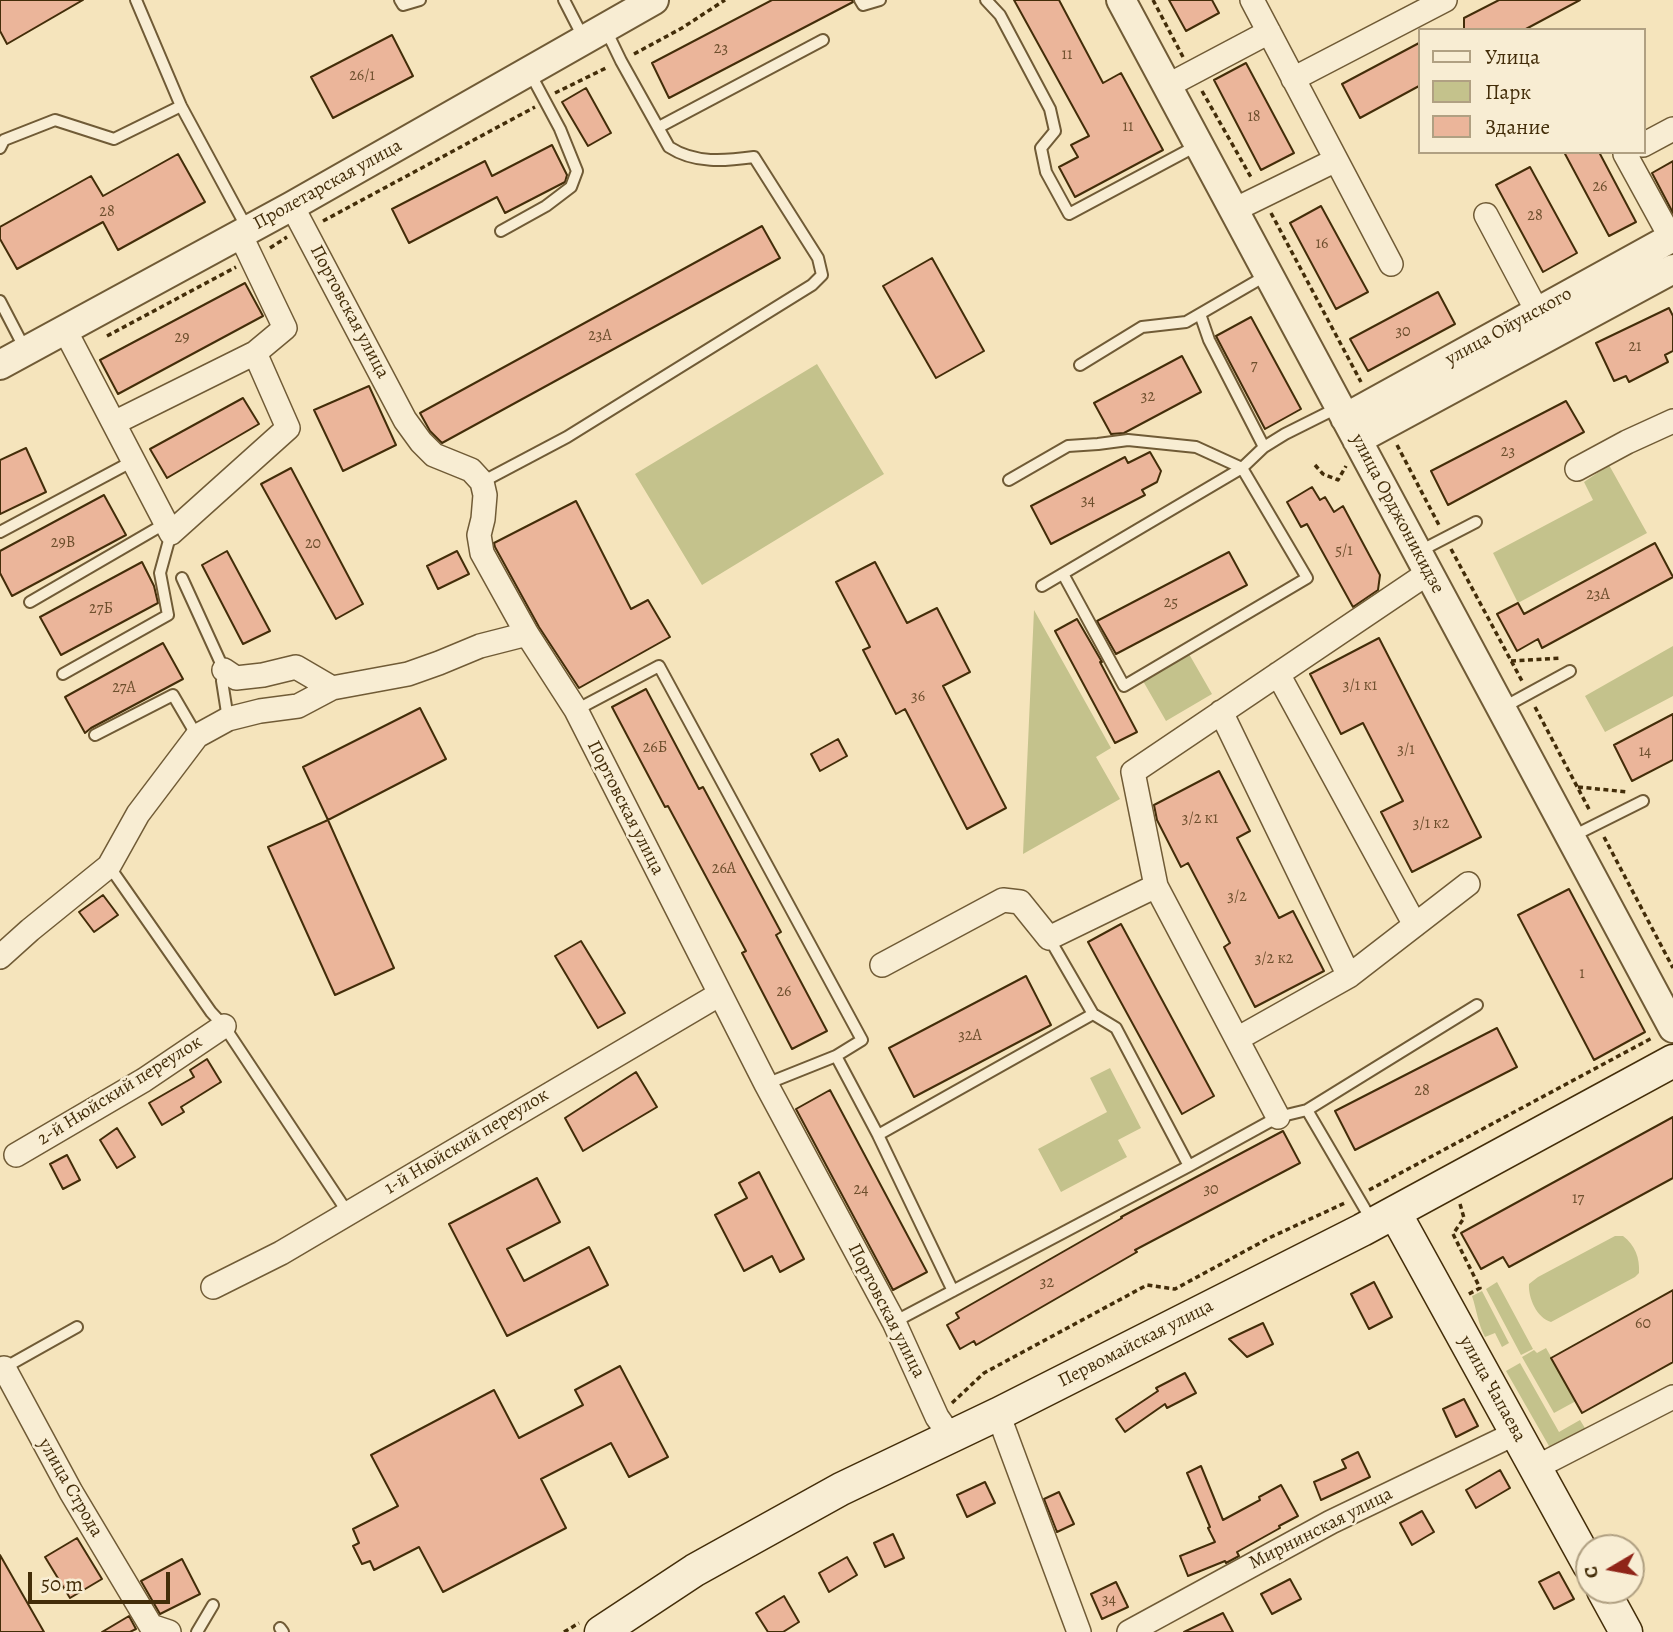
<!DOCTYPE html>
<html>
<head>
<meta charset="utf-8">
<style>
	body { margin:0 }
	#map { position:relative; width:1673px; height:1632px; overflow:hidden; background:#f5e4bc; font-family:Alegreya,serif }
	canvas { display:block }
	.legend { position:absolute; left:1418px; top:28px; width:228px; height:126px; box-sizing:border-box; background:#f8edd3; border:2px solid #b0a082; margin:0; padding:9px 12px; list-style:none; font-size:21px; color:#432d09 }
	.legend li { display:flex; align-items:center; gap:14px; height:35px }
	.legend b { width:35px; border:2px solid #b0a082 }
	.north { position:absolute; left:1575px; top:1534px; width:70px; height:70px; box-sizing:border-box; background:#f8edd3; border:2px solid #b0a082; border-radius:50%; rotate:260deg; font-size:19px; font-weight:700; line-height:28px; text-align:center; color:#432d09 }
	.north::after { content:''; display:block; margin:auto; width:24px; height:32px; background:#8f2418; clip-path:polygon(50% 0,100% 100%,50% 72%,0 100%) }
	.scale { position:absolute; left:28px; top:1572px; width:142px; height:32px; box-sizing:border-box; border:4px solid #432d09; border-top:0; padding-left:9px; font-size:21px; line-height:24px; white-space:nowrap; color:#432d09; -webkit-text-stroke:5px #f8edd3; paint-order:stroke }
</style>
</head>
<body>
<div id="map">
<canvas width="1673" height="1632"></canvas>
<ul class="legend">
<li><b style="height:9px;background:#f8edd3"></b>Улица</li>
<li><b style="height:19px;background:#c4c28c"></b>Парк</li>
<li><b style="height:19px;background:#ebb59a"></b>Здание</li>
</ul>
<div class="north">С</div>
<div class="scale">50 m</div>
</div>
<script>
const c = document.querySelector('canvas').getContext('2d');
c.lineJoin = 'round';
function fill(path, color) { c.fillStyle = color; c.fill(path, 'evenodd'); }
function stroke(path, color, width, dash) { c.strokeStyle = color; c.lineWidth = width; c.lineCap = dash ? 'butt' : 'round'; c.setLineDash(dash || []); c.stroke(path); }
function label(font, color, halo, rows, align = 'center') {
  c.font = font + ' Alegreya,serif'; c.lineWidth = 5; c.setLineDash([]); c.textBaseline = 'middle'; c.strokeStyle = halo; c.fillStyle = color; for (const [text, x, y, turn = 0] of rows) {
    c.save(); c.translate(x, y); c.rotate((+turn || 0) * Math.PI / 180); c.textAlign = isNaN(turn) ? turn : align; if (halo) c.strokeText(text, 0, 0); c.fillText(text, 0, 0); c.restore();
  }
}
fill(new Path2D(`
	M817,364L884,474L702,585L635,474Z
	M1609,465L1647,533L1518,603L1493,553L1593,500L1584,482Z
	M1034,610L1111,748L1096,757L1120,799L1023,854Z
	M1673,646V696L1605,732L1585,696Z
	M1189,654L1212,694L1166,721L1143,681Z
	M1110,1068L1141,1128L1118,1140L1127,1157L1061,1192L1038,1149L1107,1112L1090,1078Z
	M1615,1236H1623C1635,1245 1640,1258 1639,1273L1635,1277L1551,1322C1537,1318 1528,1298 1529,1284L1538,1277Z
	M1497,1282L1533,1349L1521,1355L1486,1289Z
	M1482,1291L1509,1343L1502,1347L1495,1333L1485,1337C1478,1324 1477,1311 1472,1296Z
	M1546,1348L1576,1401L1554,1413L1522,1357L1534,1350L1537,1353Z
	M1520,1363L1559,1432L1580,1420L1588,1433L1553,1453L1506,1371Z`), '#c4c28c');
const building = new Path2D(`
	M0,0H83L7,44L0,31Z
	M772,0H852L853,2L669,98L652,63Z
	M1014,0H1059L1103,83L1121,73L1163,150L1075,197L1059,167L1078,157L1071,145L1089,136Z
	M1169,0H1212L1219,13L1186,31Z
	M1499,0H1580L1524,30H1464V18Z
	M392,35L413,76L333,118L311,77Z
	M1419,43V86L1360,118L1342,84Z
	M1246,63L1294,153L1261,170L1214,80Z
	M586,88L611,133L588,146L562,102Z
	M552,145L567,175L565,182L505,213L497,197L409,243L392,209L485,161L492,176Z
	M1564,152H1599L1636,222L1609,236Z
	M178,154L205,202L118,250L103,222L17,269L0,239V227L91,176L103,196Z
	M1673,161V213L1652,173Z
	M1530,167L1577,253L1543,272L1496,185Z
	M1321,206L1368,292L1336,309L1290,223Z
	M762,226L780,258L442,443L430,431L420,413Z
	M932,258L984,351L936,378L883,286Z
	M245,283L263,316L118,394L100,360Z
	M1438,292L1455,324L1368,371L1350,339Z
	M1669,308L1673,316V351L1665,355L1668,362L1629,382L1626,376L1614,381L1596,343Z
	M1251,317L1301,409L1265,429L1216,336Z
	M1182,356L1201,392L1124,433L1111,434L1094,403Z
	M369,386L396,445L343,471L314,410Z
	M243,398L259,424L167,478L150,449Z
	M1566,401L1584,432L1448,505L1431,471Z
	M26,448L46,492L0,514V460Z
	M1150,452L1161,471L1157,482L1142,490L1145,495L1051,544L1031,506L1125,457L1128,463Z
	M291,468L363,604L336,619L261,484Z
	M1312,487L1320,500L1325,497L1334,512L1343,506L1380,575L1378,590L1353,607L1307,524L1301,527L1287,502Z
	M104,495L126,535L12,596L0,573V551Z
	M576,501L631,609L648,600L670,637L579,688L539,627L495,547L494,543Z
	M1655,543L1673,577L1542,648L1538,639L1517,651L1497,614L1518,603L1524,614Z
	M227,551L270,631L243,644L202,565Z
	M457,551L469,574L438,589L427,566Z
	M1229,552L1247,585L1116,654L1097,621Z
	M142,562L154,586L158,603L61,655L40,617Z
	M875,562L907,623L937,608L970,672L943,686L1006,808L967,829L905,709L896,714L863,650L870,647L836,582Z
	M1077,619L1102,662H1100L1137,732L1115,743L1055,631Z
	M1379,638L1481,837L1412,872L1381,812L1403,801L1363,723L1341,734L1310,674Z
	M163,643L183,679L91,728L85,733L65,697Z
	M646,689L699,789L703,787L781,932L776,935L827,1031L792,1049L742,953L746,951L668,806L665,807L612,707Z
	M420,708L446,759L328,820L303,767Z
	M1673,714V760L1632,781L1614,745Z
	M838,739L847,756L820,771L811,754Z
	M1219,771L1250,831L1237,838L1279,918L1293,911L1324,971L1255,1007L1224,947L1230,943L1188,863L1181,867L1157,820L1154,805Z
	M328,820L394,968L335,995L268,847Z
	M1569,889L1645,1032L1594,1060L1518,915Z
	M103,895L118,915L94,932L79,912Z
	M1121,924L1214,1096L1182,1114L1088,942Z
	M581,941L625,1013L598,1028L555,956Z
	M1026,976L1051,1025L914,1097L889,1048Z
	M1497,1028L1517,1067L1355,1150L1335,1111Z
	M207,1059L221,1082L181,1107L184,1112L162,1125L149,1103L194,1077L190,1070Z
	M636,1072L657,1107L583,1151L565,1118Z
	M830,1090L927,1272L893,1290L796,1109Z
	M1673,1117V1178L1509,1267L1503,1257L1481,1269L1461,1233Z
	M117,1128L135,1157L117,1168L100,1140Z
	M1283,1131L1300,1163L1135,1250L1137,1252L976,1345L974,1341L960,1349L947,1325L959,1318L956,1313L1122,1218L1121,1217Z
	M67,1155L80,1180L63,1189L50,1164Z
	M759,1172L804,1259L780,1272L772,1256L744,1271L715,1215L747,1198L739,1183Z
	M537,1178L560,1222L507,1249L524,1281L589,1247L608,1285L507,1336L449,1224Z
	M1374,1282L1392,1317L1369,1329L1351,1294Z
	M1673,1290V1362L1582,1413L1551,1358Z
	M1263,1323L1273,1344L1247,1357L1229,1339Z
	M620,1366L668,1457L629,1477L611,1443L541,1479L566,1528L443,1592L419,1547L374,1570L370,1561L362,1564L353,1546L359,1543L353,1529L398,1506L371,1455L494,1390L519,1438L583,1405L575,1390Z
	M1185,1373L1196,1393L1167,1408L1165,1404L1125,1432L1116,1419L1158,1391L1156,1388Z
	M1464,1399L1478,1426L1456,1437L1443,1409Z
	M1358,1452L1370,1477L1321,1500L1314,1482L1346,1468L1342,1460Z
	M1201,1466L1223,1520L1260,1500L1259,1497L1281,1485L1298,1516L1279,1526L1280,1528L1237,1552L1239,1556L1226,1563L1225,1561L1188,1576L1180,1556L1215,1542L1208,1528L1210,1527L1187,1473Z
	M1500,1470L1510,1488L1476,1508L1466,1490Z
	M985,1482L995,1503L967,1517L957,1495Z
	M1059,1492L1074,1524L1057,1532L1044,1499Z
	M1422,1511L1434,1532L1412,1545L1400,1523Z
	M893,1534L904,1558L885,1567L874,1543Z
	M77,1538L102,1579L70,1598L45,1557Z
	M0,1555L44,1632H0Z
	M847,1557L857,1575L829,1592L819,1573Z
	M182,1559L200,1594L160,1614L141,1581Z
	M1559,1572L1574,1599L1554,1609L1539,1582Z
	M1290,1579L1301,1599L1272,1614L1261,1594Z
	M1116,1582L1128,1607L1102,1619L1091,1594Z
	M784,1596L799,1622L783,1632H768L756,1613Z
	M1223,1613L1233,1632H1184Z
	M129,1616L136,1629L130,1632H102Z`);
fill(building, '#ebb59a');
stroke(building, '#432d09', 2);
const service = new Path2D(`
	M136,0L181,106L248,230
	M400,0L403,5L420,0
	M564,0L584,39
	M860,0L863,5L880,0
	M986,0L1000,15L1050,109L1055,131L1041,148L1046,172L1069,214L1198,145
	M659,127L823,40
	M0,148L4,140L55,120L114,139L181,106
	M501,231L546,206L571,187L577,171L560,129L530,73
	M0,301L26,351
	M1200,314L1209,340L1264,447
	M1080,365L1142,327L1186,322L1267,275
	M1009,480L1068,446L1098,444L1128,440L1196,447L1242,468L1307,578L1124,686L1063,574
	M482,482L567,437L812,285L822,275L818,258L754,157C725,161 695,164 669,147L621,61L606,30
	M0,532L133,461
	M1420,551L1476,522
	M182,578L224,670L222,681L228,719
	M1042,586L1242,468L1264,447L1285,434L1339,407
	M30,602L166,523
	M63,674L168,615L160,573L171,533
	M1504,707L1570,671
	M576,710L659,666L862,1040L836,1056L766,1084
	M95,735L173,695L197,736
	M1573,836L1643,801
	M109,866L211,1012L224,1026L348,1213
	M1049,938L1093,1014L1116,1028L1189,1166
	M836,1056L878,1135L953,1291
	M1307,1110L1372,1221
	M878,1135L1093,1014
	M894,1322L1189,1166L1278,1117L1307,1110L1477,1005
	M3,1367L4,1368L77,1327
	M280,1628L283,1632
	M197,1632L213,1605`);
const minor = new Path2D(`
	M1252,0L1391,264
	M1293,79L1445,0
	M1167,86L1269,32
	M1643,145L1673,129
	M1629,152L1625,154L1671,238
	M292,206L405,420L421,442L434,455L471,470L482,482L485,495L483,519L479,535L482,553L527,634L576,710L766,1084L894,1322L937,1417L951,1437
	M1234,210L1336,160
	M1486,215L1537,311
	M65,330L171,533L288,428L255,353L285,328L240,234
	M114,423L255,353
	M1577,469L1627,442L1673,421
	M224,670L236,678L263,675L296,667L332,688
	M1278,674L1415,925
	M1221,712L1349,976
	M0,957L30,930L109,866L138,814L197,736L228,719L260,711L298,706L332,688L408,674L439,663L480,646L527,634
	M882,965L1003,900L1020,902L1049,938L1156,886
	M1237,1039L1349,976L1468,884
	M1278,1117L1156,886L1133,772L1428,573
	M16,1155L144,1080L224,1026
	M213,1287L281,1253L720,994
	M4,1368L71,1492L151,1626L169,1632
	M998,1414L1079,1632
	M1535,1468L1673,1397
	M1129,1632L1331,1522L1516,1433`);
const tertiary = new Path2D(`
	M1121,0L1673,1028
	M0,365L292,206L654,0
	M1345,418L1673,237
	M1357,440L1673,269`);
const secondary = new Path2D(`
	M1395,1213L1589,1565
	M1603,1590L1626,1632
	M601,1632L695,1570L841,1489L998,1414L1362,1230L1673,1061`);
stroke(service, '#705b36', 14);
stroke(minor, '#705b36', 26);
stroke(tertiary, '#705b36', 32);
stroke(secondary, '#432d09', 35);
stroke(new Path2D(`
	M1153,0L1183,57
	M634,54L682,28L725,0
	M1202,91L1252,179
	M555,93L608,67
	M1271,213L1361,382
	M323,221L535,107
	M270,248L287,237
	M107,336L236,267
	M1397,445L1440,527
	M1315,465L1323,474L1338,480L1346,466
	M1451,549L1522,681
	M1511,661L1561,658
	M1535,707L1590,811
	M1578,787L1628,792
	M1604,837L1673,968
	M1369,1190L1652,1038
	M1460,1204L1464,1218L1453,1234L1480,1288L1467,1295
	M952,1403L984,1373L1147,1285L1175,1289L1271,1237L1347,1202
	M564,1632L579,1623`), '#432d09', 3.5, [5, 3.5]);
stroke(service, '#f8edd3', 10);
stroke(minor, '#f8edd3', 23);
stroke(tertiary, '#f8edd3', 28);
stroke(secondary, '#f8edd3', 32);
label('16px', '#6d4f2d', null, [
	["23",721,49],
	["11",1067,55],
	["26/1",362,76],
	["18",1254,117],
	["11",1128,127],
	["26",1600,187],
	["28",107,212],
	["28",1535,216],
	["16",1322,244],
	["30",1403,332],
	["23А",600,336],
	["29",182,338],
	["21",1635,347],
	["7",1254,366],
	["32",1148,397],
	["23",1508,452],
	["34",1088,501],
	["29В",63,543],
	["20",313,544],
	["5/1",1344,551],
	["23А",1598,595],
	["25",1171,603],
	["27Б",101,609],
	["3/1 к1",1360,686],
	["27А",124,688],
	["36",918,697],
	["26Б",655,748],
	["3/1",1406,750],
	["14",1645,752],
	["3/2 к1",1200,819],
	["3/1 к2",1431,824],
	["26А",724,869],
	["3/2",1237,897],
	["3/2 к2",1274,959],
	["1",1582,974],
	["26",784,992],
	["32А",970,1036],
	["28",1422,1091],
	["24",861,1190],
	["30",1211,1190],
	["17",1578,1199],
	["32",1047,1283],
	["60",1643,1324],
	["34",1109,1600]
]);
label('19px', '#432d09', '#f8edd3', [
	["Пролетарская улица",328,185,-29],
	["Портовская улица",349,312,62],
	["улица Ойунского",1509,327,-29],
	["улица Орджоникидзе",1397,514,62],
	["Портовская улица",625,808,63],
	["2-й Нюйский переулок",120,1091,-32],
	["1-й Нюйский переулок",467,1142,-31],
	["Портовская улица",886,1311,63],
	["Первомайская улица",1136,1344,-27],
	["улица Чапаева",1492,1389,61],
	["улица Строда",70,1488,60],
	["Мирнинская улица",1321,1529,-27]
]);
</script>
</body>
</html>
